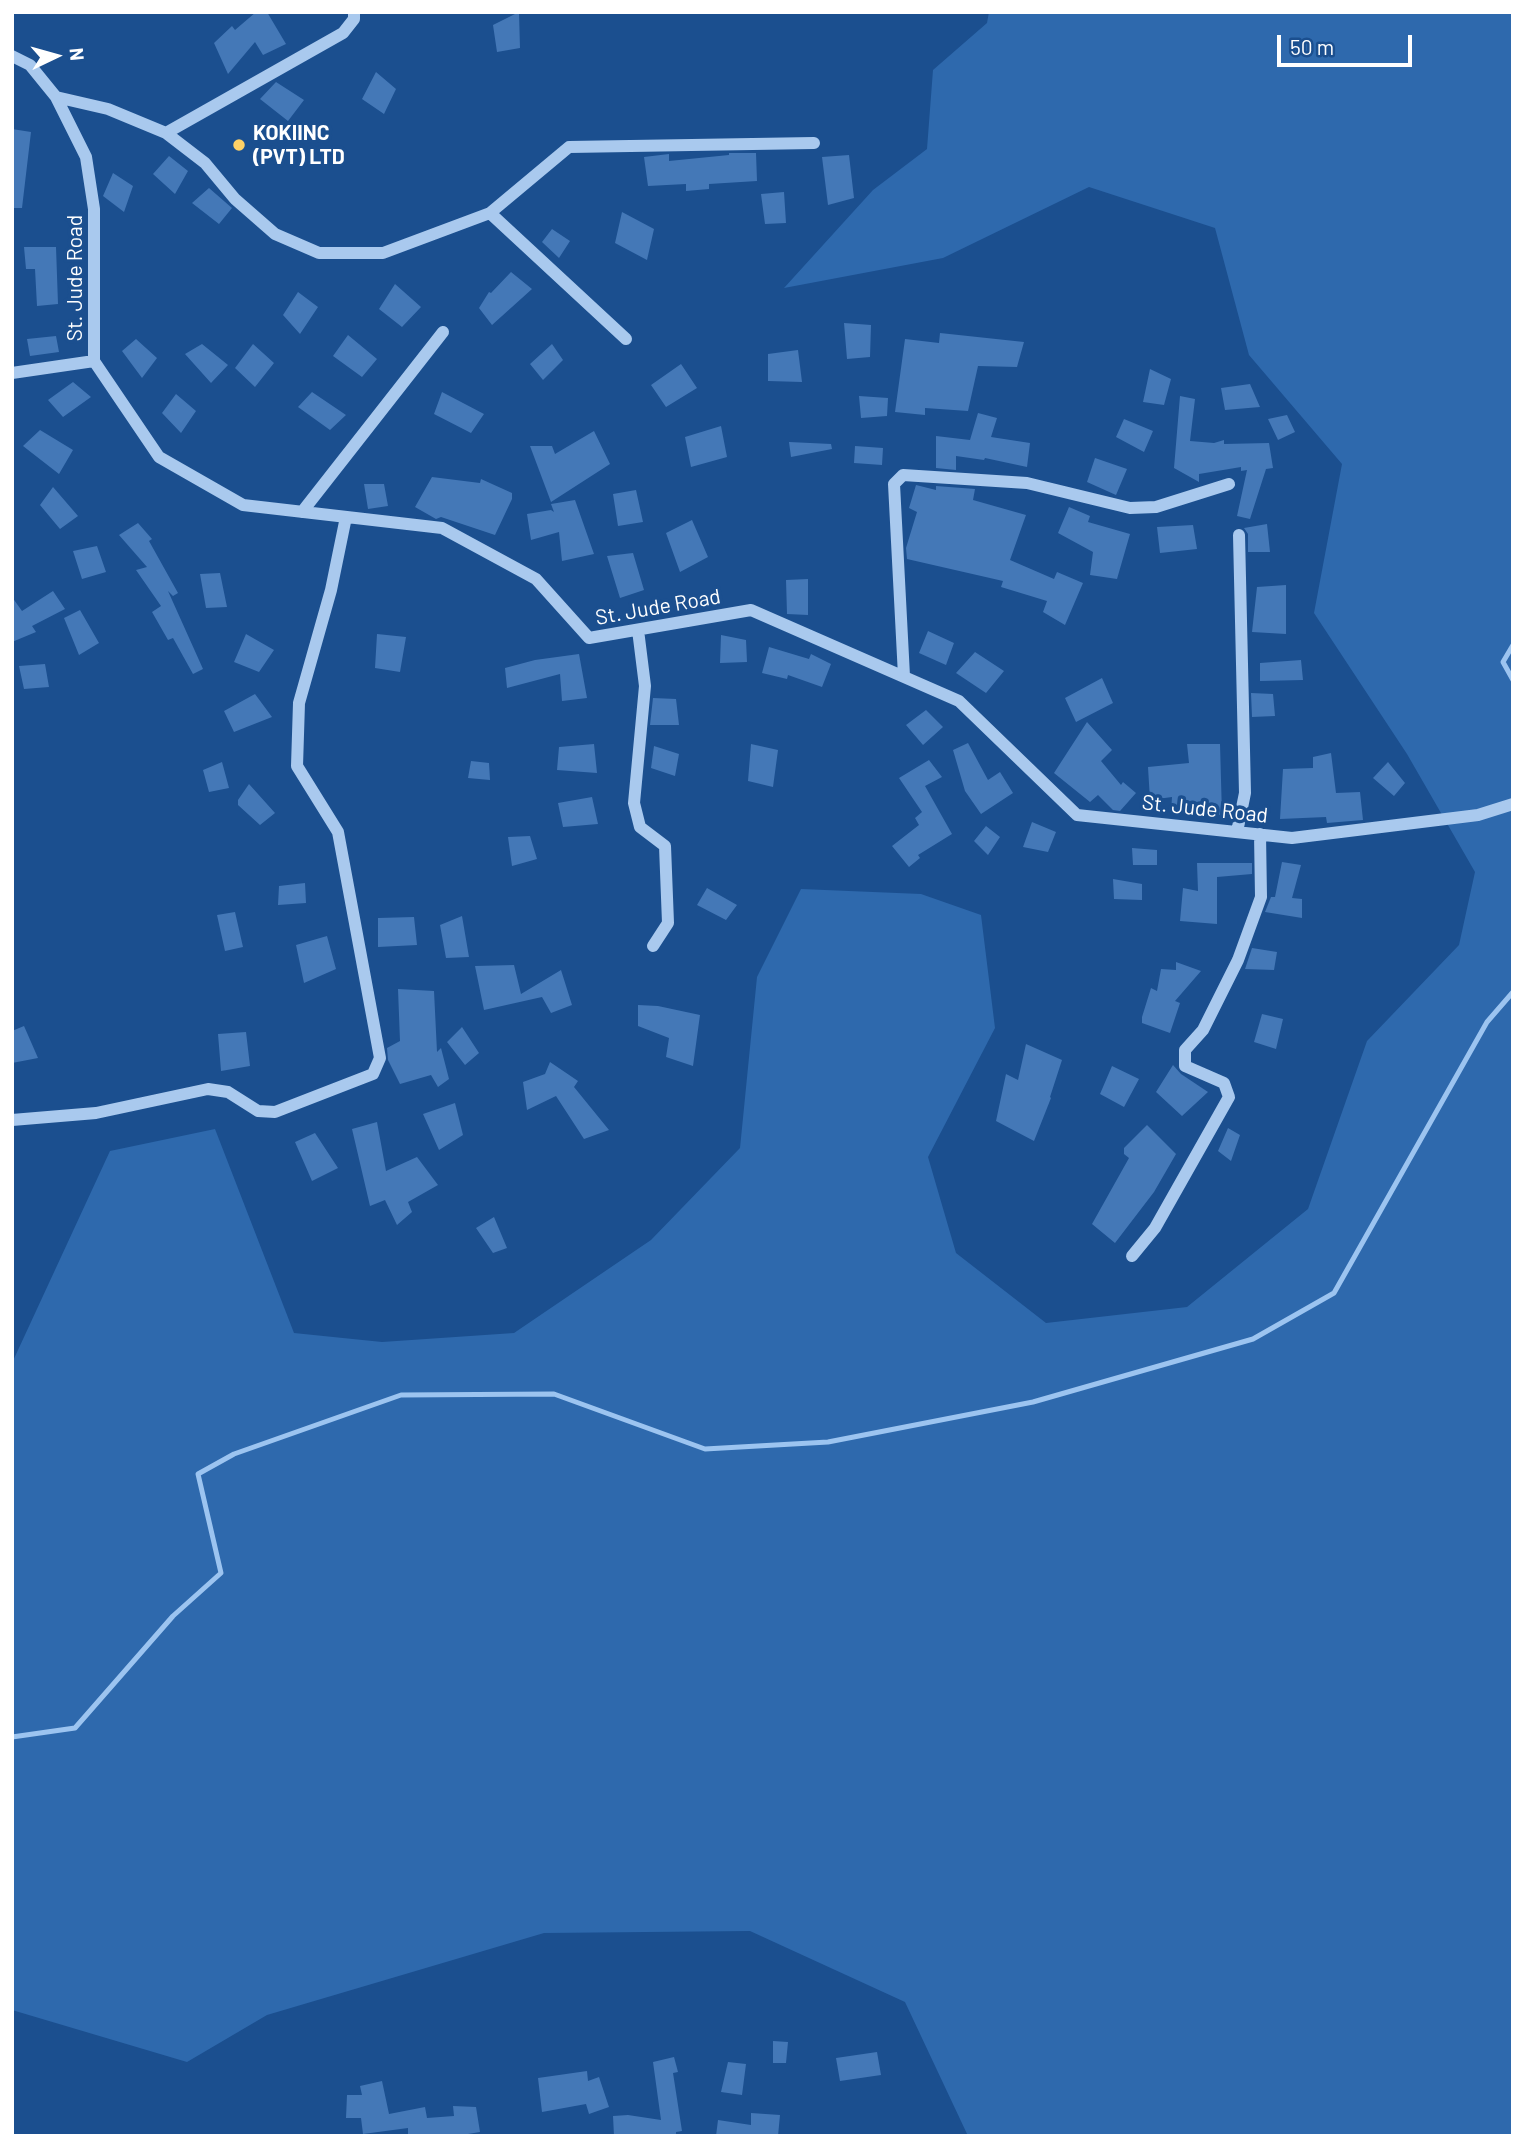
<!DOCTYPE html>
<html>
<head>
<meta charset="utf-8">
<style>
	body { margin:0 }
	#map { position:relative; width:1525px; height:2148px; overflow:hidden; background:#1b4f8f; font-family:Barlow,sans-serif }
	canvas { display:block }
	.frame { position:absolute; inset:0; border:14px solid #fff; pointer-events:none }
	.north { position:absolute; left:21px; top:21px; width:70px; height:70px; -webkit-text-stroke:5px #1b4f8f; paint-order:stroke; rotate:85deg; font-size:19px; font-weight:700; line-height:28px; text-align:center; color:#fff }
	.north::after { content:''; display:block; margin:auto; width:24px; height:32px; background:#fff; clip-path:polygon(50% 0,100% 100%,50% 72%,0 100%) }
	.scale { position:absolute; left:1277px; top:35px; width:135px; height:32px; box-sizing:border-box; border:4px solid #fff; border-top:0; padding-left:9px; font-size:21px; line-height:24px; white-space:nowrap; color:#fff; -webkit-text-stroke:5px #1b4f8f; paint-order:stroke }
</style>
</head>
<body>
<div id="map">
<canvas width="1525" height="2148"></canvas>
<div class="frame"></div>
<div class="north">N</div>
<div class="scale">50 m</div>
</div>
<script>
const c = document.querySelector('canvas').getContext('2d');
c.lineJoin = 'round';
function fill(path, color) { c.fillStyle = color; c.fill(path, 'evenodd'); }
function stroke(path, color, width, dash) { c.strokeStyle = color; c.lineWidth = width; c.lineCap = dash ? 'butt' : 'round'; c.setLineDash(dash || []); c.stroke(path); }
function label(font, color, halo, rows, align = 'center') {
  c.font = font + ' Barlow,sans-serif'; c.lineWidth = 7; c.setLineDash([]); c.textBaseline = 'middle'; c.strokeStyle = halo; c.fillStyle = color; for (const [text, x, y, turn = 0] of rows) {
    c.save(); c.translate(x, y); c.rotate((+turn || 0) * Math.PI / 180); c.textAlign = isNaN(turn) ? turn : align; if (halo) c.strokeText(text, 0, 0); c.fillText(text, 0, 0); c.restore();
  }
}
fill(new Path2D(`
	M989,12H1513V2136H968L905,2002L750,1931L544,1933L267,2015L187,2062L12,2010V1363L110,1151L215,1129L294,1333L382,1342L514,1333L651,1240L740,1148L757,977L801,889L921,894L981,915L995,1028L928,1157L956,1253L1046,1323L1187,1307L1308,1209L1367,1041L1459,945L1475,872L1407,754L1314,613L1342,464L1249,355L1215,228L1089,187L943,258L784,288L873,190L927,149L933,70L987,23Z`), '#2e69ad');
stroke(new Path2D(`
	M1513,645L1503,662L1513,680
	M12,1737L75,1728L173,1616L221,1573L198,1474L234,1454L401,1395L554,1394L705,1449L828,1442L1033,1402L1253,1339L1334,1293L1487,1022L1513,992`), '#9cc4f0', 5);
fill(new Path2D(`
	M256,12H267L286,44L263,55L255,42L228,74L214,43L232,26L235,30Z
	M519,12L520,48L497,52L493,25Z
	M376,72L396,89L384,114L362,99Z
	M276,82L304,100L288,121L260,99Z
	M12,129L31,132L22,208H12Z
	M729,153H756L757,181L709,184V189L686,191V184L648,186L644,157L669,154V161L729,155Z
	M849,155L854,198L828,205L822,157Z
	M169,156L188,171L175,194L153,174Z
	M113,173L133,186L124,212L103,196Z
	M209,188L232,208L219,224L192,203Z
	M784,192L786,223L765,224L761,194Z
	M622,212L654,229L647,260L615,243Z
	M552,229L570,241L559,258L542,242Z
	M24,247H56L58,304L37,306L35,269H26Z
	M511,272L532,289L492,325L479,308L489,292L491,293Z
	M395,284L421,307L402,327L379,309Z
	M298,292L318,307L300,334L283,315Z
	M844,323L871,325L870,357L847,359Z
	M940,333L1024,342L1017,367L978,366L968,411L925,408V415L895,412L905,339L939,343Z
	M348,335L377,359L362,377L333,356Z
	M56,336L59,352L30,356L27,339Z
	M136,339L157,358L142,378L122,351Z
	M202,344L228,365L211,383L185,354Z
	M253,344L274,363L255,387L235,368Z
	M552,344L563,360L543,380L530,364Z
	M798,350L802,382L768,381V354Z
	M681,364L697,388L666,407L651,385Z
	M1150,369L1171,379L1164,405L1143,402Z
	M73,382L91,397L63,417L48,400Z
	M1250,384L1260,407L1225,410L1221,388Z
	M312,392L346,415L330,430L298,407Z
	M442,392L484,414L471,433L434,414Z
	M176,394L196,411L181,433L162,413Z
	M859,396L888,398L887,416L861,418Z
	M1180,396L1195,399L1190,441L1214,443L1224,440V444L1269,443L1273,468L1266,469L1250,519L1237,516L1247,470L1241,471V467L1199,474V482L1174,468Z
	M978,413L997,418L991,437L1030,443L1027,467L985,458L984,460L956,456V470L936,468V436L970,440Z
	M1287,415L1295,432L1278,440L1268,419Z
	M1124,419L1153,431L1144,452L1116,437Z
	M721,426L727,457L691,467L685,437Z
	M40,430L73,450L59,474L23,446Z
	M594,431L610,464L551,502L530,446H552L555,454Z
	M789,442L831,444L832,449L791,457Z
	M855,446L883,448L882,465L854,463Z
	M1095,458L1127,469L1116,495L1087,482Z
	M432,477L480,483L481,479L512,493V499L495,535L441,517L436,519L415,507Z
	M364,484H384L388,506L368,509Z
	M916,485L936,490V486L975,489L973,500L1026,515L1010,560L1054,579L1057,572L1083,583L1065,625L1043,612L1047,601L1001,587L1003,581L907,559L906,548L917,512L909,508Z
	M53,487L78,516L60,529L40,505Z
	M636,490L643,522L618,526L613,494Z
	M575,500L594,554L562,561L559,532L531,540L527,514L551,510L554,512L551,504Z
	M1069,507L1090,516L1088,522L1130,534L1117,579L1090,575L1093,552L1058,533Z
	M692,520L708,557L680,572L666,533Z
	M138,523L152,539L149,541L178,593L173,596L168,591L203,669L193,674L173,638L168,640L152,612L161,606L136,570L147,567L119,535Z
	M1267,524L1270,552H1248V534L1244,528Z
	M1193,525L1197,549L1160,553L1157,527Z
	M97,546L106,572L82,579L73,551Z
	M633,553L644,590L620,598L607,556Z
	M220,573L227,607L206,608L200,574Z
	M808,579V615L787,614L786,580Z
	M1286,585V634L1252,632L1257,587Z
	M53,591L65,609L32,626L36,632L12,642V597L22,611Z
	M80,610L99,643L79,655L64,618Z
	M928,631L954,643L946,665L919,653Z
	M246,634L274,650L259,672L234,662Z
	M377,634L406,637L400,672L375,668Z
	M721,635L746,640L747,662L720,663Z
	M769,647L809,659L811,654L831,664L822,687L788,675L787,679L762,673Z
	M975,652L1004,671L986,693L956,673Z
	M579,654L587,698L562,701L560,674L507,688L505,668L535,660Z
	M1301,660L1303,680L1260,681V663Z
	M45,664L49,687L24,689L19,666Z
	M1102,678L1113,703L1076,722L1065,698Z
	M1251,693L1273,694L1275,716L1252,717Z
	M255,694L272,717L234,732L224,711Z
	M653,698L676,699L679,725H650Z
	M926,710L943,727L923,745L906,725Z
	M1087,722L1112,750L1101,761L1121,785L1123,782L1136,793L1120,811L1113,810L1098,795L1090,802L1054,773Z
	M968,743L988,780L1000,772L1013,793L981,814L965,791L953,750Z
	M594,744L597,773L557,770L559,747Z
	M751,744L778,750L773,787L748,781Z
	M1187,744H1220L1222,815L1171,813L1172,797L1150,800L1148,767L1189,763Z
	M654,746L679,754L675,776L651,768Z
	M1331,753L1336,793L1360,792L1363,820L1327,823L1326,817L1280,819L1283,769L1313,768V757Z
	M929,760L942,777L925,786L952,834L918,855L920,858L909,867L892,846L919,825L915,818L922,812L899,778Z
	M471,761L489,763L490,780L468,778Z
	M222,762L229,788L209,792L203,770Z
	M1388,762L1405,783L1394,796L1373,778Z
	M249,784L275,813L260,825L238,805V800Z
	M592,797L598,824L563,827L558,803Z
	M1032,822L1056,832L1048,852L1023,847Z
	M986,826L1000,837L988,855L974,841Z
	M530,836L537,859L512,866L508,837Z
	M1132,848L1157,850V865H1133Z
	M1282,862L1301,865L1292,898L1302,899V918L1265,912L1271,897H1275Z
	M1197,863H1252V874L1217,877V924L1180,921L1183,888L1198,891Z
	M1113,879L1142,884V900L1114,899Z
	M305,883L306,903L278,905L279,886Z
	M707,888L737,905L726,920L697,905Z
	M235,912L243,947L225,951L217,915Z
	M462,916L469,957L446,958L440,925Z
	M414,917L417,945L378,947V918Z
	M327,936L336,969L304,983L296,945Z
	M1252,948L1277,952L1274,970L1245,969Z
	M1176,962L1201,971L1175,1001L1180,1003L1170,1033L1142,1023V1017L1151,988L1157,991L1161,969L1176,970Z
	M514,965L521,994L561,970L572,1005L551,1013L542,997L484,1010L475,966Z
	M398,989L434,991L437,1052L441,1048L449,1079L438,1087L431,1075L400,1084L388,1060L387,1048L400,1041Z
	M638,1005L658,1006L700,1015L693,1066L666,1057L669,1038L638,1026Z
	M1262,1014L1283,1019L1276,1049L1254,1042Z
	M24,1026L38,1058L12,1063V1031Z
	M462,1027L479,1053L465,1065L447,1042Z
	M246,1032L250,1066L221,1071L218,1034Z
	M1026,1044L1062,1060L1050,1097L1051,1098L1034,1141L996,1121L1006,1074L1018,1080Z
	M550,1062L578,1081L574,1087L609,1130L584,1139L556,1096L527,1110L523,1082L545,1074Z
	M1173,1065L1181,1074L1208,1092L1182,1116L1156,1092Z
	M1112,1066L1139,1079L1124,1107L1100,1094Z
	M455,1103L463,1135L439,1150L423,1114Z
	M377,1122L386,1171L417,1157L438,1185L408,1202L412,1212L397,1225L385,1200L370,1206L352,1129Z
	M1147,1125L1176,1154L1154,1192L1115,1243L1092,1224L1129,1158L1124,1154V1148Z
	M1228,1128L1240,1135L1231,1161L1218,1151Z
	M315,1133L338,1168L312,1181L295,1142Z
	M494,1217L507,1248L493,1253L476,1228Z
	M773,2041L788,2042L786,2063H773Z
	M877,2052L881,2075L840,2081L836,2058Z
	M674,2057L678,2072L673,2073L682,2131L676,2132V2136H614L613,2116L628,2115L661,2120L653,2062Z
	M728,2062L746,2064L742,2095L721,2092Z
	M587,2071L588,2081L599,2077L609,2107L589,2114L586,2104L542,2112L538,2078Z
	M382,2081L389,2114L425,2107L427,2118L454,2116L453,2106L476,2107L480,2132L456,2136H408V2128L363,2134L361,2118H346L347,2095H362L360,2086Z
	M751,2113L780,2115L778,2136H716L718,2120L751,2125Z`), '#4478b7');
stroke(new Path2D(`
	M12,56L30,65L56,97L86,157L94,209V361L159,457L243,505L442,528L536,579L589,638L751,610L959,701L1077,815L1292,838L1478,815L1513,804
	M56,97L108,109L166,133L205,163L235,199L275,234L319,253H383L490,213L569,147L814,143
	M166,133L343,33L354,19V12
	M490,213L626,339
	M12,373L94,361
	M302,512L443,332
	M638,630L645,686L634,803L640,827L665,846L668,923L653,946
	M904,676L894,484L903,475L1027,483L1130,508L1156,507L1229,484
	M1237,832L1245,793L1239,535
	M12,1120L96,1113L208,1089L228,1092L258,1111L275,1112L373,1074L380,1058L338,832L297,766L299,703L331,590L346,517
	M1132,1256L1155,1228L1229,1097L1224,1083L1185,1066V1050L1203,1030L1238,960L1261,897L1260,834`), '#a9c9ee', 12);
for (const [x, y, r, color] of [
	[239,145,7,"#ffd166"]
]) { const dot = new Path2D(); dot.arc(x, y, r, 0, 2 * Math.PI); c.fillStyle = color; c.fill(dot); stroke(dot, '#1b4f8f', 2.5); }
label('bold 21px', '#fff', '#1b4f8f', [
	["KOKIINC",253,133],
	["(PVT) LTD",253,157]
], 'left');
label('21px', '#fff', '#1b4f8f', [
	["St. Jude Road",75,278,-90],
	["St. Jude Road",658,607,-10],
	["St. Jude Road",1205,809,6]
]);
</script>
</body>
</html>
